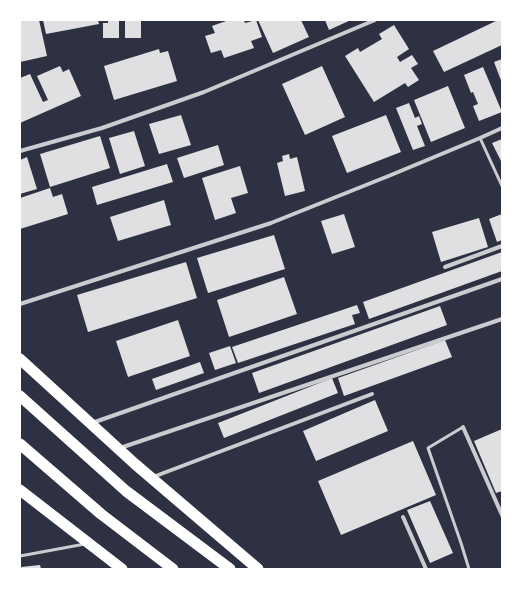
<!DOCTYPE html>
<html>
<head>
<meta charset="utf-8">
<style>
	body { margin:0 }
	#map { position:relative; width:522px; height:589px; overflow:hidden; background:#2d3142; font-family:Manrope,sans-serif }
	canvas { display:block }
	.frame { position:absolute; inset:0; border:21px solid #fff; pointer-events:none }
</style>
</head>
<body>
<div id="map">
<canvas width="522" height="589"></canvas>
<div class="frame"></div>
</div>
<script>
const c = document.querySelector('canvas').getContext('2d');
c.lineJoin = 'round';
function fill(path, color) { c.fillStyle = color; c.fill(path, 'evenodd'); }
function stroke(path, color, width, dash) { c.strokeStyle = color; c.lineWidth = width; c.lineCap = dash ? 'butt' : 'round'; c.setLineDash(dash || []); c.stroke(path); }
fill(new Path2D(`
	M20,20H39L47,56L20,62Z
	M43,20H98L99,24L46,34Z
	M108,20H122V21H119V38H103V23H108Z
	M125,20H141V38H125Z
	M229,20H244L245,23L256,20L262,37L251,41L254,48L224,58L221,50L211,53L205,36L215,33L212,26Z
	M258,20H301L309,37L273,53Z
	M325,20H351L329,30Z
	M498,20H502V45L444,72L433,51Z
	M394,25L409,49L397,57L400,62L412,55L418,64L411,68L419,80L408,87L405,83L374,102L345,56L358,48L360,52L382,39L379,34Z
	M159,49L160,53L168,51L177,81L114,100L104,66Z
	M502,59V83L494,62Z
	M60,66L63,72L69,69L81,96L20,123V78L30,74L43,102L48,100L37,76Z
	M322,66L345,117L305,135L282,84Z
	M483,67L502,112L479,121L473,106L478,104L473,92L471,93L464,75Z
	M448,86L465,128L431,142L414,100Z
	M409,103L415,118L419,116L422,124L417,126L425,146L413,150L396,108Z
	M181,115L191,145L159,154L149,124Z
	M386,115L401,152L347,173L332,136Z
	M134,131L145,166L120,174L109,138Z
	M100,136L110,168L50,187L40,154Z
	M502,139V163L492,143Z
	M218,145L224,165L184,178L177,158Z
	M289,154L290,159L297,157L305,191L285,196L277,163L283,161L282,156Z
	M27,157L37,189L20,194V160Z
	M167,164L173,182L97,205L92,187Z
	M240,166L248,193L231,198L236,213L215,220L202,178Z
	M50,188L53,197L62,194L68,214L20,229V198Z
	M164,200L171,225L118,241L110,217Z
	M344,214L355,247L332,254L321,221Z
	M502,214V240L497,242L489,219Z
	M479,218L488,247L441,262L432,232Z
	M274,235L285,269L208,293L197,258Z
	M502,252V271L369,319L363,302Z
	M186,262L197,298L88,332L77,295Z
	M284,277L297,314L229,337L217,300Z
	M357,305L360,313L352,315L355,324L238,363L232,347Z
	M440,306L447,325L259,393L252,373Z
	M178,320L190,356L128,377L116,341Z
	M445,340L452,357L344,396L338,378Z
	M230,346L236,363L215,370L209,353Z
	M200,362L204,373L156,390L152,379Z
	M332,378L338,393L224,438L218,423Z
	M375,400L388,431L316,461L303,431Z
	M502,429V491L496,493L474,441Z
	M413,441L436,495L341,535L318,481Z
	M430,501L453,553L430,563L407,510Z
	M40,565L41,569H22L21,567Z`), '#e0e0e3');
stroke(new Path2D(`
	M480,138L502,186
	M463,427L428,448L461,543L469,569
	M20,556L85,544`), '#caccd0', 3);
stroke(new Path2D(`
	M20,151L102,128L204,92L375,20
	M445,267L502,246
	M20,304L271,223L391,175L480,138L502,128
	M92,423L502,279
	M463,427L502,515
	M120,448L502,319
	M153,477L372,394
	M403,517L426,569`), '#caccd0', 4);
stroke(new Path2D(`
	M20,359L135,464L258,569
	M20,396L126,491L230,569
	M20,444L101,514L173,569
	M20,490L122,569`), '#fff', 11);
</script>
</body>
</html>
